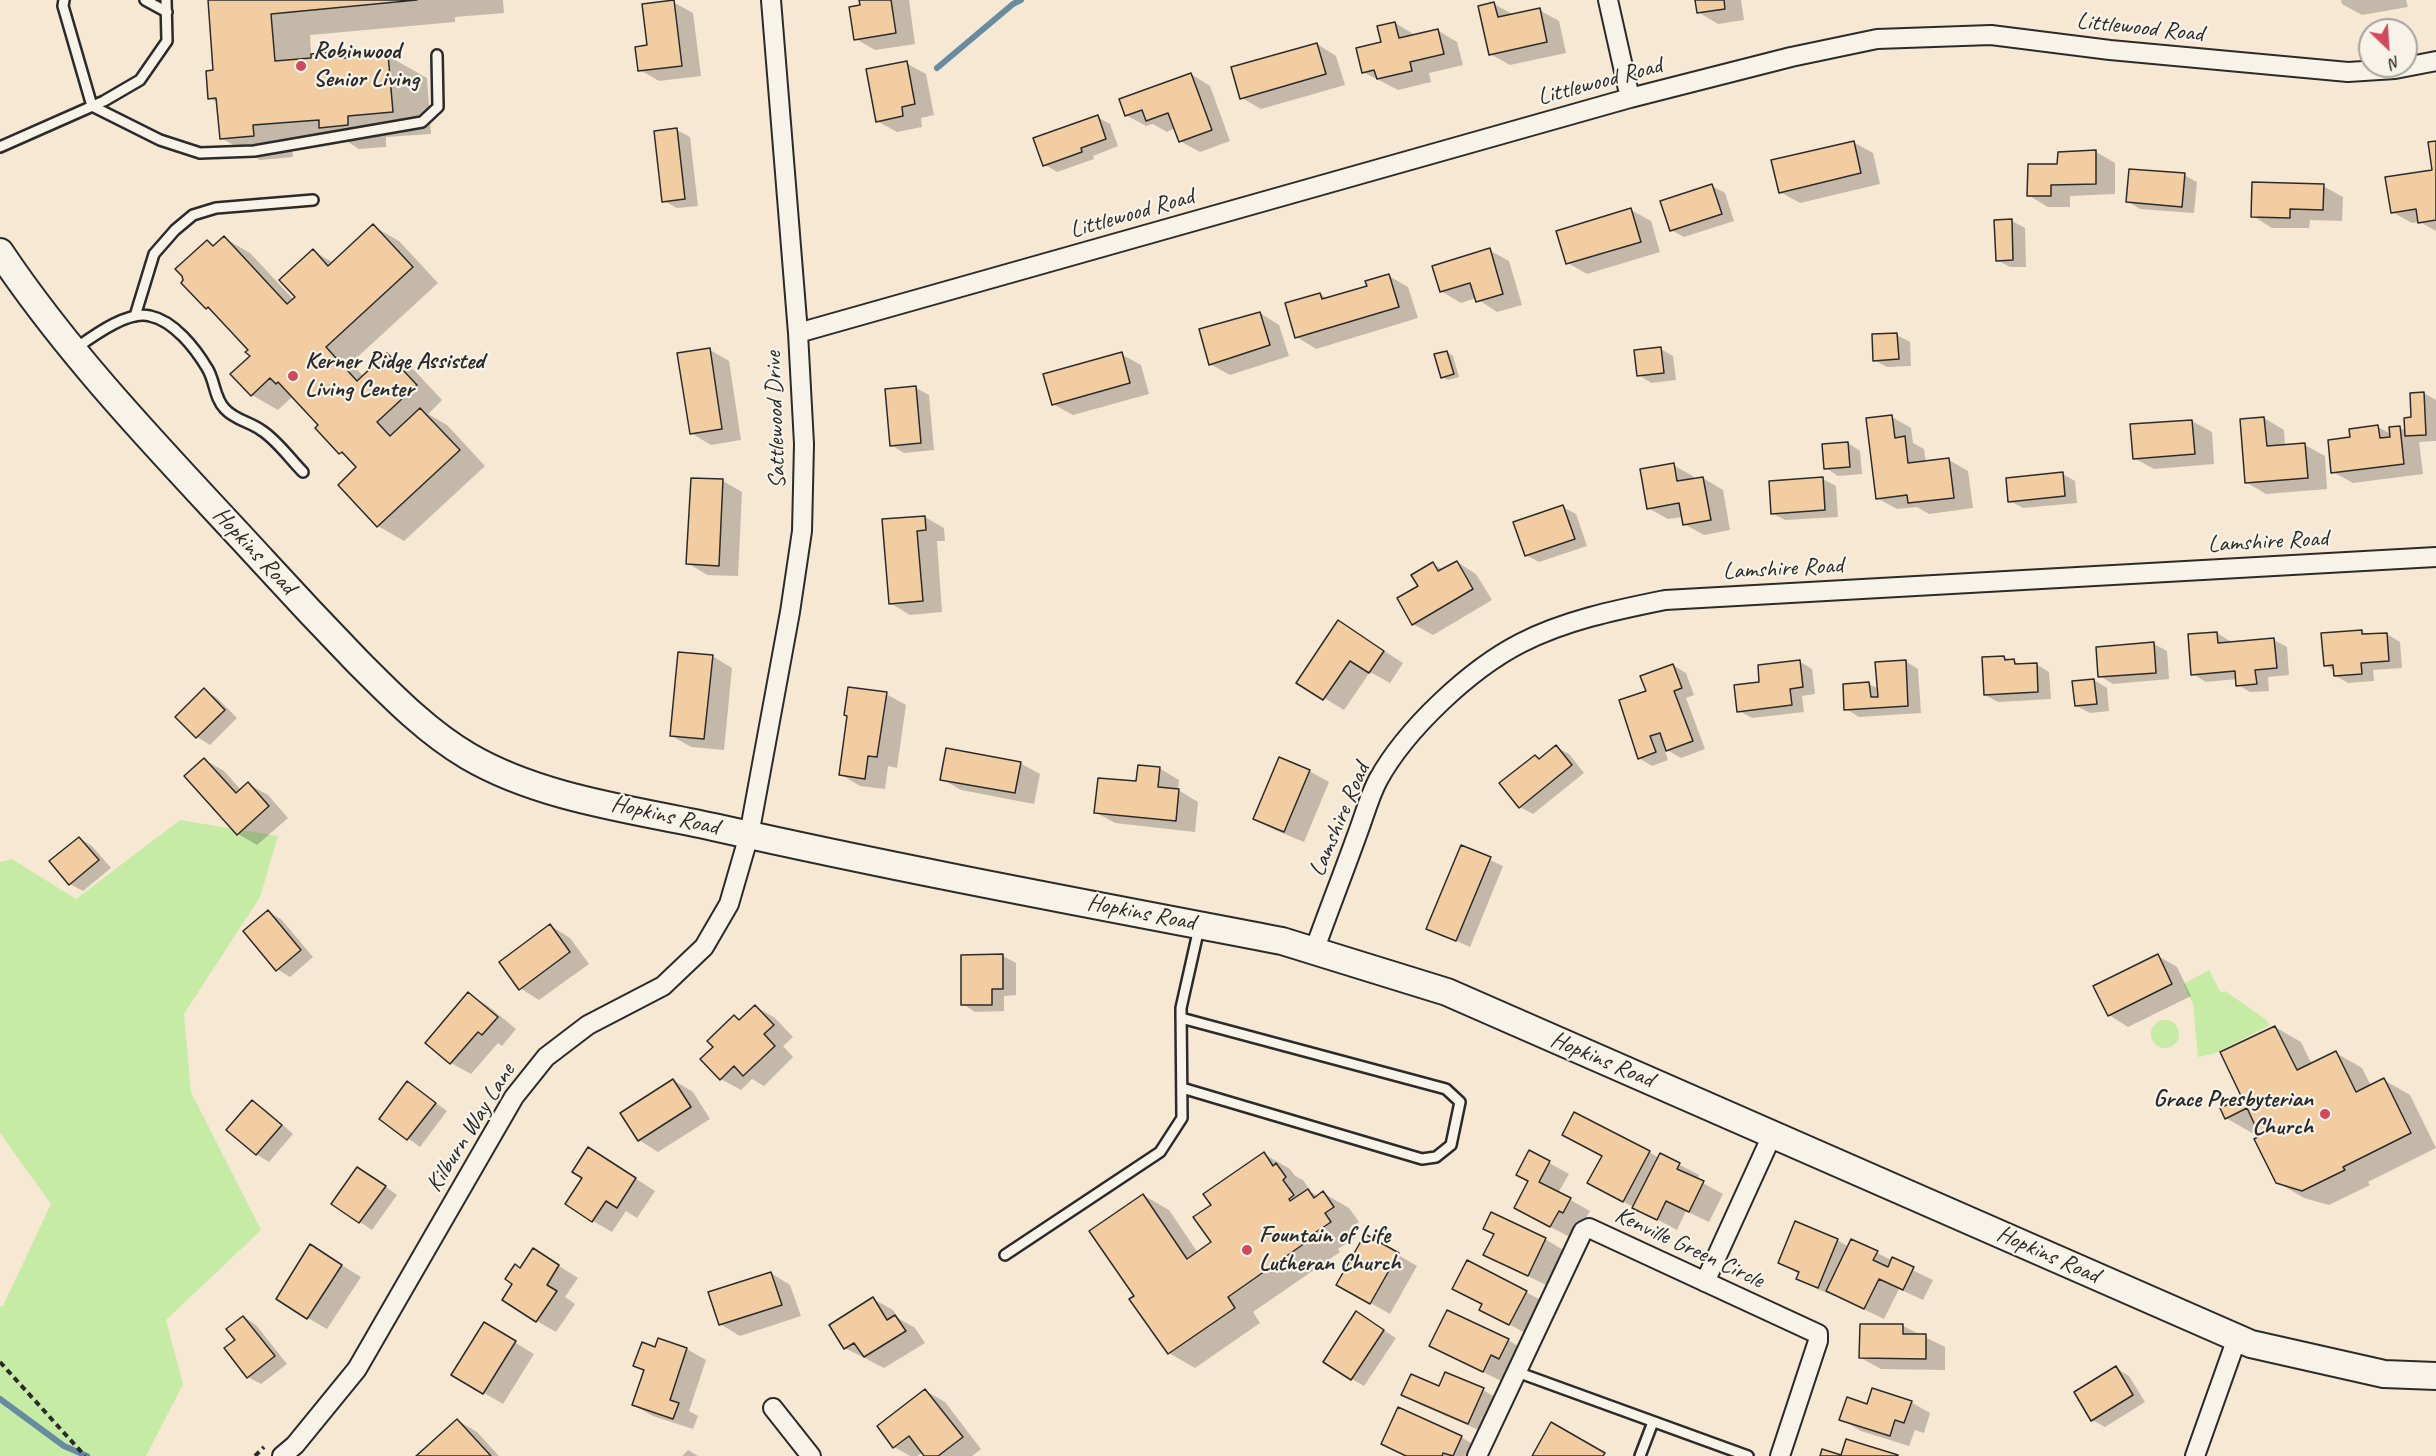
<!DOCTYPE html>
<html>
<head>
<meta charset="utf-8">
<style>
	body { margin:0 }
	#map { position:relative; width:2436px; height:1456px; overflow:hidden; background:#f6e8d3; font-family:Caveat,sans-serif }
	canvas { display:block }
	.north { position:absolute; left:2358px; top:18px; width:60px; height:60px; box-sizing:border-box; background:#f7f3e8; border:2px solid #a5a39c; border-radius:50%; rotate:155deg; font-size:16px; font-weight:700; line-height:24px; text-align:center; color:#2b2b2b }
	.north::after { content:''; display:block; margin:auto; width:21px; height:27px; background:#d1495b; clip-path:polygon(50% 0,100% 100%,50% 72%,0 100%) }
</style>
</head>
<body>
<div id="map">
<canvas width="2436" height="1456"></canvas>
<div class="north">N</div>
</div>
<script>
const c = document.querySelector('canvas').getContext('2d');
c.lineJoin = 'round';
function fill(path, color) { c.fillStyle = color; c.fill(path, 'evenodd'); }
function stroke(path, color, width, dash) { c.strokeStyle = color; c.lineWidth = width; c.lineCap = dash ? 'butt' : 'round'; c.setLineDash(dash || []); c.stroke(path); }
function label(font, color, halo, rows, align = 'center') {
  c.font = font + ' Caveat,sans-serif'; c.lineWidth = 4.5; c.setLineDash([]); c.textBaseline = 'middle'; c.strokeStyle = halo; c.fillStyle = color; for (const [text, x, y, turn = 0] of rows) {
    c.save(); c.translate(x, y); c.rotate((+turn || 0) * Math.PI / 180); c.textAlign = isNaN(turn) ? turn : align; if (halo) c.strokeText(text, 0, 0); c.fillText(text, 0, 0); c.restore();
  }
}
fill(new Path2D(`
	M180,820L278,836L260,897L184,1014L191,1092L261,1230L166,1320L183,1384L146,1456H0V1306H3L51,1204L0,1133V862L12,859L76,899Z
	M2209,970L2221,993L2225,991L2265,1019L2270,1025L2216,1053L2198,1057L2193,1004L2183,984Z
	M2151 1034a14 14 0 1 1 28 0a14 14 0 1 1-28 0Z`), '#c5eba5');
fill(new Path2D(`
	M210,0H503L504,13L455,17V22L310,35L311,55L344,53L354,59L388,56L427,78L431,134L386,137V147L359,149L348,142L292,147L293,157L260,160L221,138L218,103L210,98L215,72Z
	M861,0H909L915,44L875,50L856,39Z
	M1696,0H1741L1744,20L1718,24L1698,12Z
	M2341,0H2406L2408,7L2362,15L2342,4Z
	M673,2L693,13L701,76L659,81L640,70L649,47Z
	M1494,4L1514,15L1539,10L1559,21L1566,53L1510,65L1490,54Z
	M1395,23L1415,35L1437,30L1457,42L1463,65L1429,73L1431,82L1398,90L1363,72Z
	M1317,44L1336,56L1345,85L1261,109L1242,98Z
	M906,63L926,74L934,115L921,118L922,127L897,132L877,121Z
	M1191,74L1210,86L1230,141L1200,152L1180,141L1175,128L1167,132L1153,124L1146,126L1126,115Z
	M1097,117L1110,124L1118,146L1093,156L1094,159L1057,172L1044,164Z
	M677,130L690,137L698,206L677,208L664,201Z
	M1853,142L1873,153L1880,184L1800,203L1780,192Z
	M2436,143V231L2420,222L2412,223L2392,212L2434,171Z
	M2096,152L2115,163V194L2070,196V207H2048L2028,195Z
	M2184,175L2197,182L2194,213L2140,209L2127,201Z
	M1712,186L1725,193L1734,221L1684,237L1671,230Z
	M2323,186L2343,197L2342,221L2310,220L2309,228H2272L2253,216Z
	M1631,210L1651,221L1660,252L1587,274L1568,263Z
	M2012,221L2025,228L2026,267H2010L1997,260Z
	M373,226L399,241L438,283L351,363L364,377L388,355L414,370L442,400L428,414L447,425L485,466L404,541L378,526L359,467L351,459L340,453L320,425L293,396L278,410L252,395L250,350L216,313L207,308V242L215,246L224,238L250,253L294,300L297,297L313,251L334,263Z
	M1489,250L1509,261L1522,305L1497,312L1476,298L1461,303L1441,291Z
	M1389,276L1408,287L1418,318L1316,349L1297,337L1320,294L1328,299L1369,287Z
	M1260,313L1279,325L1289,356L1230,375L1210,364Z
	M1897,335L1910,342L1911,366L1887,367L1874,360Z
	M1661,349L1673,356L1676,380L1651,383L1639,375Z
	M710,350L729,361L741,440L711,445L691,433Z
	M1447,352L1453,356L1459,377L1448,380L1442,377Z
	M1121,354L1141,365L1149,394L1073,415L1053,404Z
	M916,388L929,395L934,450L904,453L891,445Z
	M2424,393L2436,400V441L2419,442L2423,474L2353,483L2333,472L2352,438L2378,427L2391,434L2399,427L2406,431Z
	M1892,417L1911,428L1913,443L1924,449L1926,462L1949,460L1968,471L1973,508L1929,514L1917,507L1897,509L1877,498Z
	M2264,418L2284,430L2285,446L2305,445L2325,456L2327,489L2266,494L2246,482Z
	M2192,421L2212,432L2214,464L2154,469L2134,458L2132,426Z
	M1848,443L1860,451L1862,474L1838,476L1826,468Z
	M1673,465L1693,476L1694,480L1703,478L1723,490L1730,530L1704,535L1684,524L1683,517L1668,519L1648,508Z
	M2063,474L2075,481L2077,503L2023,508L2010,501Z
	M1823,479L1836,486L1838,517L1785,520L1772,513Z
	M723,481L742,492L738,576L707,575L688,563Z
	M1563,507L1576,514L1587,546L1539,562L1526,555Z
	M925,517L944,528L945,541H937L942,612L910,615L890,603L884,521Z
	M1457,562L1476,574L1492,600L1433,635L1413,624L1420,587L1433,564L1443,570Z
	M2362,632L2368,635L2387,634L2400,642L2402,668L2373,670L2374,681L2348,683L2336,676L2335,671L2325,665Z
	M2217,633L2230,641V644L2274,640L2287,647L2289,675L2268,677L2269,691L2250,692L2238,685L2237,679L2206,682L2193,674L2190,635Z
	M1358,634L1403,663L1390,683L1370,672L1344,710L1298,682Z
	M2154,644L2167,651L2169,679L2113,684L2100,676Z
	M712,656L732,668L724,750L691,747L672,736Z
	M2004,657L2022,665L2036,664L2049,672L2051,699L1998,702L1985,695Z
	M1799,661L1812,669L1815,694L1802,696L1804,712L1752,718L1739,711L1761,683Z
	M1905,661L1918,669L1921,713L1859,717L1846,709L1869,684L1879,689Z
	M1673,665L1686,673L1694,695L1686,698L1705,749L1681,758L1664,748L1668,760L1652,766L1639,758L1648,692Z
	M2094,680L2107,688L2109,711L2090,713L2077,706Z
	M204,690L217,698L237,718L210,745L197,737L177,717Z
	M886,694L906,705L897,768L888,766L885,789L860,786L840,774Z
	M1556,747L1569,754L1584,773L1533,814L1520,807L1535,757L1540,759Z
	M205,760L224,771L241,790L248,784L268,795L288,818L257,845L238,834Z
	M1020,763L1040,774L1034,804L961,790L942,779Z
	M1159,768L1179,780L1178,790L1198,802L1195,832L1115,823L1095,812Z
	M1309,771L1329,782L1304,842L1275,830L1255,819Z
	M79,838L92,846L111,868L83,891L70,884L51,861Z
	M1462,847L1503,866L1470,947L1428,928Z
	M268,912L281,919L313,957L290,977L277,969Z
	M551,926L570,938L589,964L539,1000L520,988Z
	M1003,956L1016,963V995L1004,996V1011L975,1012L963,1004Z
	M2158,956L2177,967L2191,996L2128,1027L2109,1015Z
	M469,994L488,1006L516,1029L502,1046L498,1043L471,1074L451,1063L427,1043Z
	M756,1007L775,1018L793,1037L783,1046L793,1057L764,1086L752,1079L741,1090L721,1079L715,1047L734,1017L741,1021Z
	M2275,1027L2301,1042L2312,1065L2336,1053L2362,1068L2371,1086L2384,1080L2410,1095L2436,1148L2368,1182L2370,1185L2329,1205L2304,1198L2277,1182L2259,1130L2252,1133L2226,1118L2244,1098Z
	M673,1080L693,1092L710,1119L658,1152L639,1140Z
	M408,1083L447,1111L420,1147L381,1119Z
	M252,1102L265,1109L293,1134L269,1162L256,1154Z
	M1564,1135L1649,1152L1659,1158L1661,1155L1699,1175L1697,1180L1723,1194L1709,1222L1686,1211L1677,1230L1609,1194L1603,1156Z
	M1530,1152L1569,1174L1558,1193L1590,1211L1583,1223L1579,1221L1570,1237L1535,1219L1530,1181Z
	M1264,1154L1290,1169L1295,1176L1303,1180L1311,1192L1318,1196L1323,1193L1349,1208L1359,1222L1350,1229L1356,1237L1338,1249L1340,1252L1253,1312L1260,1323L1195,1368L1169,1353L1136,1296L1143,1195L1169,1210L1198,1253L1213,1243V1205Z
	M608,1161L655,1191L637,1218L626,1211L612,1232L593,1221L584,1178Z
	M371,1176L397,1195L372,1230L333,1204Z
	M1495,1234L1545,1239L1565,1251L1548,1286L1485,1255Z
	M1366,1236L1417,1266L1390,1314L1339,1285Z
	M1837,1240L1849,1247L1877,1253L1933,1280L1923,1300L1899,1289L1884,1319L1838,1297L1817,1289L1798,1278L1799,1274L1780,1263Z
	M534,1250L578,1278L565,1297L575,1304L556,1332L537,1321L521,1269Z
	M330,1258L361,1277L327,1329L308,1318Z
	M771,1273L790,1285L801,1316L740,1336L720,1324Z
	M1526,1292L1546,1303L1529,1335L1481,1309Z
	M873,1299L893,1310L898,1318L915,1328L925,1343L884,1368L845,1348L831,1325Z
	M244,1317L256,1325L287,1364L261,1384L248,1377L237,1340Z
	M1369,1321L1396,1338L1364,1386L1352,1379Z
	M484,1324L534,1354L503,1404L453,1375Z
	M1903,1326L1945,1347V1370L1881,1369L1861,1358Z
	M659,1340L687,1349L706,1360L689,1411L698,1416L693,1429L653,1416L633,1405L645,1371L635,1366L656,1349Z
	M1508,1340L1528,1352L1503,1382L1431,1346Z
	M2116,1368L2129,1376L2145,1402L2105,1427L2092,1420Z
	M1440,1388L1483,1390L1502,1401L1488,1434L1423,1406L1403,1395Z
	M926,1391L945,1402L981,1449L972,1456H926L923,1452L917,1456H910L894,1447L879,1426Z
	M1911,1402L1930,1413L1924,1433L1915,1430L1909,1446L1861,1431L1841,1419L1868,1406Z
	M457,1420L477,1432L499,1456H418Z
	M1461,1437L1481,1449L1477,1456H1405L1382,1443Z
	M688,1450L698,1456H682Z`), '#0003');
stroke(new Path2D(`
	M937,68L1013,4L1021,0
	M0,1399L64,1446L87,1456`), '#678ba1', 6);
const building = new Path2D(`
	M208,0H417L271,14L275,61L311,58V54L344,51V58L388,54L393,112L348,116V125L319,128V120L253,125L254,136L220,139L216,98L208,99L206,71L213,70Z
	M674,0L682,66L638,71L635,47L647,45L642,4Z
	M859,0H891L896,33L854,40L849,7L860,5Z
	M1695,0H1724L1725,9L1697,13Z
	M1494,2L1498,17L1540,8L1547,42L1489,55L1478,6Z
	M1395,22L1399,38L1438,29L1444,54L1410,62L1412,71L1377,79L1374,70L1362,73L1356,48L1381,42L1377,26Z
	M1317,43L1326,74L1240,99L1231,67Z
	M907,61L915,104L902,107L903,116L876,122L866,69Z
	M1191,73L1212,130L1179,142L1168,113L1146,121L1142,110L1125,116L1119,99Z
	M1098,115L1106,139L1081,148L1082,152L1043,166L1033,138Z
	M677,128L685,199L662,202L654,131Z
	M1854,141L1861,173L1779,193L1771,160Z
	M2436,141V220L2418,223L2416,209L2391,213L2385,177L2432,170L2428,142Z
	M2096,150V184L2051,185V196H2027L2028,164H2057L2058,152Z
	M2129,169L2185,173L2182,207L2126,202Z
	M2252,182L2324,184L2323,210L2290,209V218L2251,217Z
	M1712,184L1722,214L1670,231L1660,201Z
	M1631,208L1641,242L1566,264L1556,231Z
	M2012,219L2013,260L1996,261L1994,220Z
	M373,224L413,267L326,347L357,381L387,353L417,385L377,422L390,436L420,408L460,450L377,527L338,485L356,467L342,452L339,454L315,428L318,425L278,382L276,384L270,378L251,396L230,374L250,356L245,352L248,350L208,307L206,309L181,283L183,280L182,276L175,269L207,240L213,246L224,236L287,304L295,297L279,280L313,249L328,266Z
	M1490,248L1503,294L1476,302L1470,283L1440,292L1432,266Z
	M1389,274L1399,307L1295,338L1285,303L1320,293L1322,299L1367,286L1365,281Z
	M1260,312L1270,345L1209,365L1199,329Z
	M1897,333L1899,359L1873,361L1872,334Z
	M1661,347L1664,373L1637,376L1634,350Z
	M710,348L722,429L690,434L677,353Z
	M1447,351L1454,374L1441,378L1434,354Z
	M1122,352L1130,383L1052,405L1043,374Z
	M916,386L921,443L890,446L885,389Z
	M2424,392L2426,435L2405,436L2404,418L2411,417L2410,393Z
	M1892,415L1895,438L1905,436L1908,463L1949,458L1954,498L1908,503L1907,495L1876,499L1866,418Z
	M2264,417L2267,446L2305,443L2308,478L2245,483L2240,419Z
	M2192,420L2195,454L2133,459L2130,424Z
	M2378,425L2380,438L2390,437L2389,427L2400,426L2404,464L2331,473L2328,440L2350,437L2349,429Z
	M1848,442L1850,467L1824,469L1822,444Z
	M1674,463L1677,481L1703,477L1711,520L1683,525L1679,503L1647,509L1640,469Z
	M2063,472L2065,496L2008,502L2006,478Z
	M1823,477L1825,510L1771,514L1769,481Z
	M691,478L723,479L719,566L686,564Z
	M1563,505L1575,539L1525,556L1513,522Z
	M925,516L926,530L917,531L923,601L889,604L882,519Z
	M1457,561L1473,589L1412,625L1397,598L1418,586L1411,575L1433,562L1438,571Z
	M1338,620L1384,651L1369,673L1350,661L1323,700L1296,683Z
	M2362,630V634L2387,633L2389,661L2361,663L2362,674L2334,676L2333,665L2324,666L2321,633Z
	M2217,632L2218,643L2274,638L2277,668L2255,670L2257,684L2236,686L2235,671L2191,675L2188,634Z
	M2154,642L2156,673L2098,677L2096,647Z
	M678,652L713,655L704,739L670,736Z
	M2004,656L2005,660L2014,659L2015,664L2037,663L2038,692L1984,695L1982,657Z
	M1800,660L1803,687L1790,689L1792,705L1737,712L1734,685L1759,682L1758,665Z
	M1906,660L1908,706L1844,710L1843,684L1869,682L1871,697H1878L1875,662Z
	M1673,664L1682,688L1674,691L1693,741L1666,751L1660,733L1650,736L1656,752L1638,759L1619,700L1646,691L1640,676Z
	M2094,679L2097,704L2075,706L2072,681Z
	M848,687L887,692L877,757L868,756L865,779L839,775L847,716L844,715Z
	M204,688L225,710L196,738L175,717Z
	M1556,745L1572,765L1519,808L1499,783L1535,755L1539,759Z
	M946,748L1021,762L1015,793L940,780Z
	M1279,757L1310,770L1284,832L1253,819Z
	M204,758L236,793L248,782L269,806L237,835L184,776Z
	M1138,765L1160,767L1158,787L1179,789L1176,821L1094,813L1098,778L1136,781Z
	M79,837L99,860L69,885L49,861Z
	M1461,845L1491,857L1456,941L1426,929Z
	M268,910L301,950L276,971L243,931Z
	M550,924L570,952L519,990L499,962Z
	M1003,954V989H992V1005H961V955Z
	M2158,954L2172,984L2108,1016L2093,986Z
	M468,992L498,1017L482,1035L478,1032L450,1064L425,1043Z
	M755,1005L774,1025L764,1034L775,1046L743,1076L734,1066L720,1080L700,1059L713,1047L707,1041L734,1015L739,1020Z
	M2275,1026L2297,1070L2336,1051L2356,1092L2384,1078L2411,1133L2343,1167L2345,1170L2302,1191L2276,1183L2254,1139L2260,1136L2247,1108L2225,1119L2220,1108L2242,1098L2220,1052Z
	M673,1079L691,1107L638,1141L620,1113Z
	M407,1081L436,1103L407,1140L379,1119Z
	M252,1100L282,1125L256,1155L226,1130Z
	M1574,1112L1650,1151L1623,1202L1587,1183L1602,1156L1562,1135Z
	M588,1147L636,1178L617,1208L606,1201L592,1222L565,1204L582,1178L572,1172Z
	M1529,1150L1550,1161L1539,1182L1571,1198L1563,1213L1559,1211L1550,1227L1514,1208L1528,1181L1516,1175Z
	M1264,1152L1273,1166L1276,1163L1286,1177L1283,1180L1294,1195L1289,1199L1290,1201L1308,1189L1314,1198L1323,1191L1334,1207L1325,1213L1331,1222L1313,1234L1315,1236L1228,1297L1235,1308L1168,1354L1129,1299L1134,1296L1089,1231L1143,1194L1187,1259L1211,1242L1193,1217L1211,1205L1203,1194Z
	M1660,1153L1680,1163L1677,1169L1704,1181L1689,1212L1666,1201L1657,1220L1632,1208Z
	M357,1167L386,1186L359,1223L331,1204Z
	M1491,1212L1546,1238L1528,1276L1483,1255L1494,1234L1483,1229Z
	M1795,1221L1838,1239L1818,1288L1796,1279L1799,1272L1778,1263Z
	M1365,1234L1399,1253L1370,1304L1336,1285Z
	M1851,1239L1878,1251L1873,1260L1888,1267L1892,1257L1914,1267L1903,1290L1879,1279L1864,1309L1826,1291Z
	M310,1244L342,1265L307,1319L276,1299Z
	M533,1248L559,1265L547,1285L557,1291L536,1322L502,1300L512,1284L505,1279L515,1264L520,1268Z
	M1467,1260L1527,1291L1509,1325L1479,1310L1482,1304L1452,1289Z
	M771,1272L782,1305L719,1325L708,1292Z
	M873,1297L887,1320L895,1315L906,1331L864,1357L854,1343L844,1349L829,1325Z
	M1447,1310L1509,1339L1499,1359L1491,1355L1483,1372L1429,1346Z
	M1356,1311L1384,1330L1351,1380L1323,1362Z
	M243,1316L275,1356L247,1378L224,1348L235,1340L226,1329Z
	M484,1322L516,1341L483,1394L451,1375Z
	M1860,1324H1903V1334H1926V1359L1859,1358Z
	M658,1338L687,1348L670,1400L679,1403L673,1419L632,1405L644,1370L633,1366L642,1342L655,1347Z
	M2116,1366L2133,1395L2091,1421L2074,1392Z
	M1445,1372L1484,1388L1468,1424L1401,1395L1411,1374L1439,1386Z
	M1872,1388L1912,1401L1904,1423L1895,1420L1890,1436L1839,1420L1847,1397L1867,1404Z
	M925,1389L963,1437L938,1456H924L909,1436L893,1448L877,1426Z
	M1398,1407L1462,1436L1453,1456L1443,1453L1442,1456H1406L1381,1444Z
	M457,1419L491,1456H416Z
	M1551,1422L1605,1453L1603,1456H1532Z
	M1846,1439L1898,1455V1456H1820L1822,1449L1841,1455Z`);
fill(building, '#f2cda2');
stroke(building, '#2b2b2b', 1.5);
const lane = new Path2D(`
	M64,0L63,6L92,106L160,140L200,153L254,151L422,122L438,107L437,55
	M145,0L167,12
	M0,147L104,101L140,80L167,41L166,0
	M135,316L154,254L175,230L193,215L216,208L313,200
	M76,348C93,336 128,310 150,316C174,321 195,348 207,368C215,380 214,398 225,409C235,420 250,422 261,430C277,440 290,459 303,472
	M1181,1018L1446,1089L1460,1102L1451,1145L1436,1157L1422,1159L1182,1088
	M1005,1255L1160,1152L1182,1118L1181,1008L1199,928
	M1517,1372L1748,1456
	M1640,1456L1653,1422`);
const street = new Path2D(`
	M1608,0L1630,98
	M798,333L1630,98L1791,57L1877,39L1991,35L2110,50L2348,72L2395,69L2436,61
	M1314,951C1328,912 1343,874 1357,835C1364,817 1369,797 1378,780C1406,729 1470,669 1521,643C1566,620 1616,610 1665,600L2436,557
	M1705,1282L1773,1133
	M773,1408L811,1456
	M282,1456L295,1445L357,1369L514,1097L546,1057L588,1025L663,986L704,947L729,904L749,835L790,612L802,531L804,444L798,333L771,0
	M1477,1456L1583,1231L1589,1228L1818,1334V1341L1780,1456
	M2195,1456L2237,1338`);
const secondary = new Path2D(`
	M0,252C75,364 172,462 263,561C294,595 326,629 358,662C392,696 427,732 468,756C541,799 637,810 718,828C905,870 1094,905 1282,941L1447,992L2251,1344L2384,1374L2436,1376`);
stroke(lane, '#2b2b2b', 14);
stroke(street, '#2b2b2b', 22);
stroke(secondary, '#2b2b2b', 30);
stroke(new Path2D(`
	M0,1362L85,1456
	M255,1456L264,1447`), '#2b2b2b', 4, [6, 4.5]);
stroke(lane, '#f7f3e8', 9);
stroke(street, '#f7f3e8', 18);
stroke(secondary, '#f7f3e8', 26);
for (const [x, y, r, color] of [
	[301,66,6,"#d1495b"],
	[293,376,6,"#d1495b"],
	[2325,1114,6,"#d1495b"],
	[1247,1250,6,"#d1495b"]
]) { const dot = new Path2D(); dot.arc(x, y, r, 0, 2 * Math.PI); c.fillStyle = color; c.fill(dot); stroke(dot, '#f7f3e8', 2); }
label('24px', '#2b2b2b', '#f7f3e8', [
	["Littlewood Road",2140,28,6],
	["Littlewood Road",1600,82,-15],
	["Littlewood Road",1132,214,-16],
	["Sattlewood Drive",776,420,-92],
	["Lamshire Road",2268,542,-3],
	["Hopkins Road",254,551,47],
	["Lamshire Road",1783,569,-3],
	["Hopkins Road",665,816,13],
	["Lamshire Road",1340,820,-67],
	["Hopkins Road",1141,913,11],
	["Hopkins Road",1602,1060,23],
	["Kilburn Way Lane",471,1128,-58],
	["Kenville Green Circle",1689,1248,25],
	["Hopkins Road",2048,1255,24]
]);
label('bold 24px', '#2b2b2b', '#f7f3e8', [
	["Robinwood",313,52],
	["Senior Living",313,80],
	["Kerner Ridge Assisted",305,362],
	["Living Center",305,390],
	["Grace Presbyterian",2313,1100,"right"],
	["Church",2313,1128,"right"],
	["Fountain of Life",1259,1236],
	["Lutheran Church",1259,1264]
], 'left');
</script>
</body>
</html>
